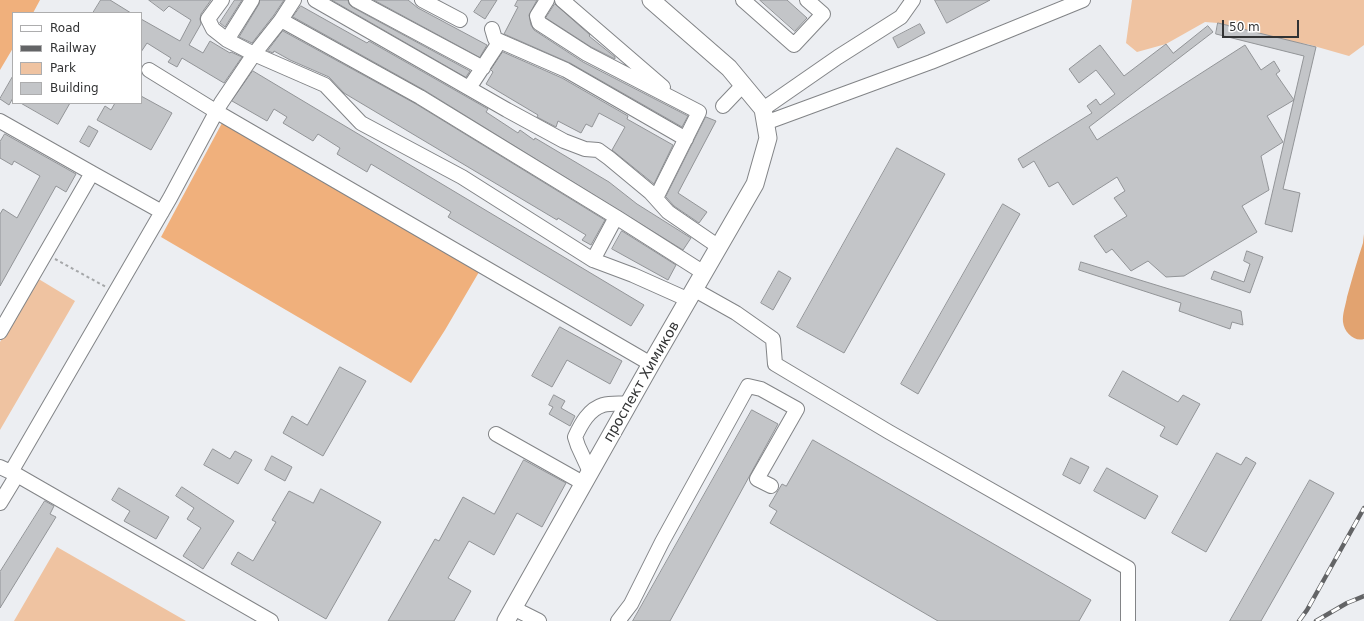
<!DOCTYPE html>
<html>
<head>
<meta charset="utf-8">
<style>
	body { margin:0 }
	#map { position:relative; width:1364px; height:621px; overflow:hidden; background:#eceef2; font-family:"DejaVu Sans",sans-serif }
	canvas { display:block }
	.legend { position:absolute; left:12px; top:12px; width:130px; height:92px; box-sizing:border-box; background:#fff; border:1px solid #adadae; margin:0; padding:5px 7px; list-style:none; font-size:12px; color:#323334 }
	.legend li { display:flex; align-items:center; gap:8px; height:20px }
	.legend b { width:20px; border:1px solid #adadae }
	.scale { position:absolute; left:1222px; top:20px; width:77px; height:18px; box-sizing:border-box; border:2px solid #323334; border-top:0; padding-left:5px; font-size:12px; line-height:14px; white-space:nowrap; color:#323334; -webkit-text-stroke:3px #fff; paint-order:stroke }
</style>
</head>
<body>
<div id="map">
<canvas width="1364" height="621"></canvas>
<ul class="legend">
<li><b style="height:5px;background:#fff"></b>Road</li>
<li><b style="height:5px;background:#636466"></b>Railway</li>
<li><b style="height:11px;background:#efc3a1"></b>Park</li>
<li><b style="height:11px;background:#c3c5c8"></b>Building</li>
</ul>
<div class="scale">50 m</div>
</div>
<script>
const c = document.querySelector('canvas').getContext('2d');
c.lineJoin = 'round';
function fill(path, color) { c.fillStyle = color; c.fill(path, 'evenodd'); }
function stroke(path, color, width, dash) { c.strokeStyle = color; c.lineWidth = width; c.lineCap = dash ? 'butt' : 'round'; c.setLineDash(dash || []); c.stroke(path); }
function label(font, color, halo, rows, align = 'center') {
  c.font = font + ' "DejaVu Sans",sans-serif'; c.lineWidth = 3.5; c.setLineDash([]); c.textBaseline = 'middle'; c.strokeStyle = halo; c.fillStyle = color; for (const [text, x, y, turn = 0] of rows) {
    c.save(); c.translate(x, y); c.rotate((+turn || 0) * Math.PI / 180); c.textAlign = isNaN(turn) ? turn : align; if (halo) c.strokeText(text, 0, 0); c.fillText(text, 0, 0); c.restore();
  }
}
fill(new Path2D(`
	M1132,0H1364V45L1349,56L1307,44L1296,43L1218,23L1205,22L1166,44L1137,52L1126,43Z
	M37,278L75,301L0,430V342Z
	M57,547L186,621H14Z`), '#efc3a1');
fill(new Path2D(`
	M0,0H40L33,13H13V48L0,70Z
	M222,123L479,272L445,330L411,383L161,237Z`), '#f0b07c');
fill(new Path2D(`
	M1364,234V339C1354,342 1344,332 1343,322C1342,314 1346,304 1347,297C1352,279 1357,261 1363,243Z`), '#e2a370');
const building = new Path2D(`
	M101,0H110L131,13H93Z
	M149,0H211L201,14L200,19L201,24L189,45L203,53L210,41L230,53L231,52L242,57L224,83L182,58L177,67L168,62L171,58L147,43L141,52V19L180,41L191,20L169,6L164,11Z
	M235,0H242L225,27L220,23Z
	M260,0H284L274,15L252,43L239,37L259,4Z
	M332,0H348L349,4L352,7L470,71L466,77Z
	M374,0H408L418,8L487,45L480,57Z
	M482,0H497L485,19L474,12Z
	M518,0H537L529,15L531,25L534,30L583,62L688,116L682,127L570,63L504,34L518,7L515,6Z
	M760,0H787L807,18L795,31Z
	M935,0H990L947,23Z
	M555,4L590,35L589,36L615,57V59L591,47L546,18Z
	M301,6L367,43L369,41L488,109L486,112L518,133L520,130L534,140L535,138L609,182L637,204L691,238L683,250L424,90L293,17Z
	M1218,23L1316,47L1283,189L1300,193L1292,232L1265,224L1304,56L1216,34Z
	M920,24L925,33L898,48L893,38Z
	M1208,26L1213,32L1089,127L1097,140L1245,45L1261,70L1274,61L1280,71L1276,74L1294,100L1267,116L1283,142L1261,156L1269,190L1242,206L1257,232L1184,276L1166,277L1148,261L1131,271L1112,249L1106,253L1094,236L1127,216L1114,198L1125,191L1117,177L1073,205L1058,182L1049,187L1034,161L1023,168L1018,159L1092,113L1087,106L1096,99L1100,105L1115,94L1096,70L1079,83L1069,69L1100,45L1124,76L1166,44L1173,53Z
	M283,31L416,104L605,220L591,245L582,240L586,235L558,218L557,220L344,93L329,77L290,60L274,51L273,53L268,51Z
	M503,52L562,78L628,116L627,119L673,145L654,184L612,150L625,127L599,113L592,127L586,124L581,133L558,121L556,127L537,117L538,115L486,84L493,72L491,70Z
	M253,71L644,305L631,326L448,217L451,212L371,164L367,172L337,154L340,148L318,134L313,141L283,123L287,117L274,109L267,121L232,101Z
	M13,76V98L9,105L0,99Z
	M141,96L172,113L151,150L97,120L105,106L111,110L115,103H141Z
	M21,103H70L58,124Z
	M706,117L716,121L678,193L707,212L699,223L674,206L666,197Z
	M89,126L98,131L89,147L80,142Z
	M5,134L76,174L66,192L56,186L0,286V214L3,209L17,218L40,176L14,161L12,165L0,158V142Z
	M897,148L945,174L844,353L797,327Z
	M1003,204L1020,214L918,394L901,384Z
	M622,231L676,265L668,280L612,249Z
	M1247,251L1263,257L1250,293L1211,279L1214,271L1244,282L1250,264L1244,261Z
	M1081,262L1241,311L1243,325L1232,322L1230,329L1179,311L1181,303L1079,270Z
	M779,271L791,278L773,310L761,303Z
	M560,327L622,361L610,384L567,360L552,387L532,376Z
	M340,367L366,381L323,456L283,433L292,416L307,425Z
	M1123,371L1178,402L1183,395L1200,404L1177,445L1160,436L1165,427L1109,396Z
	M554,395L565,401L561,408L575,416L570,426L549,414L553,407L549,405Z
	M752,410L778,424L670,621H633Z
	M813,440L1091,600L1079,621H938L770,523L777,511L769,506L782,484L786,486Z
	M213,449L230,459L235,451L252,460L238,484L204,465Z
	M1217,453L1241,465L1246,457L1256,463L1206,552L1172,533Z
	M272,456L292,467L285,481L265,470Z
	M1071,458L1089,467L1080,484L1063,475Z
	M524,460L566,483L542,527L517,513L494,555L469,541L448,578L471,591L454,621H388L435,539L439,541L463,497L494,514Z
	M1107,468L1158,496L1145,519L1094,491Z
	M1310,480L1334,493L1261,621H1230Z
	M182,487L234,521L203,569L183,556L201,528L187,519L194,508L176,496Z
	M119,488L169,517L156,539L124,521L130,511L112,500Z
	M321,489L381,522L326,619L231,564L238,552L253,561L276,522L272,520L289,491L313,503Z
	M45,501L54,506L50,514L56,517L0,608V572Z`);
fill(building, '#c3c5c8');
stroke(building, '#929497', 1);
const minor = new Path2D(`
	M222,0L208,19L213,29L227,40L254,54L325,85L361,123L462,177L593,260L633,275L689,300
	M315,0L507,110L564,141L585,149L598,150L609,158L650,192L668,212L719,247
	M356,0L483,68
	M422,0L460,20
	M547,0L537,16L539,23L587,54L699,112L656,198
	M562,0L663,87
	M743,0L794,45L823,14L807,0
	M281,20L420,97L616,217
	M492,29L495,39L566,70L686,139
	M227,40L252,0
	M149,70L217,112L651,364
	M469,88L500,41
	M723,106L743,85
	M763,109L838,57L901,17L913,0
	M0,121L92,173L0,332
	M765,123L931,62L1083,0
	M92,173L162,212
	M593,260L616,217L704,273
	M695,290L736,313L773,339L775,364L889,432L1128,568V621
	M496,434L583,483
	M0,467L17,475L271,621
	M11,472L170,198L221,103L254,54L281,20L294,0
	M590,472L578,446L575,437C581,424 589,409 603,405C611,403 621,404 629,403
	M0,503L17,475
	M513,608L539,621
	M618,621L631,604L662,542L748,386L761,389L797,409L757,479L771,486`);
const major = new Path2D(`
	M506,621L651,364L755,184L768,138L763,109L729,68L651,0`);
stroke(minor, '#828487', 16);
stroke(major, '#828487', 19);
stroke(new Path2D(`
	M55,259L106,287`), '#a5a7a9', 2, [3, 3]);
stroke(minor, '#fff', 14);
stroke(major, '#fff', 17);
const rail = new Path2D(`
	M1299,621L1307,610L1364,508
	M1316,621L1347,603L1364,596`);
stroke(rail, '#636466', 4.5);
stroke(rail, '#fff', 3, [9]);
label('14px', '#323334', '#fff', [
	["проспект Химиков",642,382,-60]
]);
</script>
</body>
</html>
